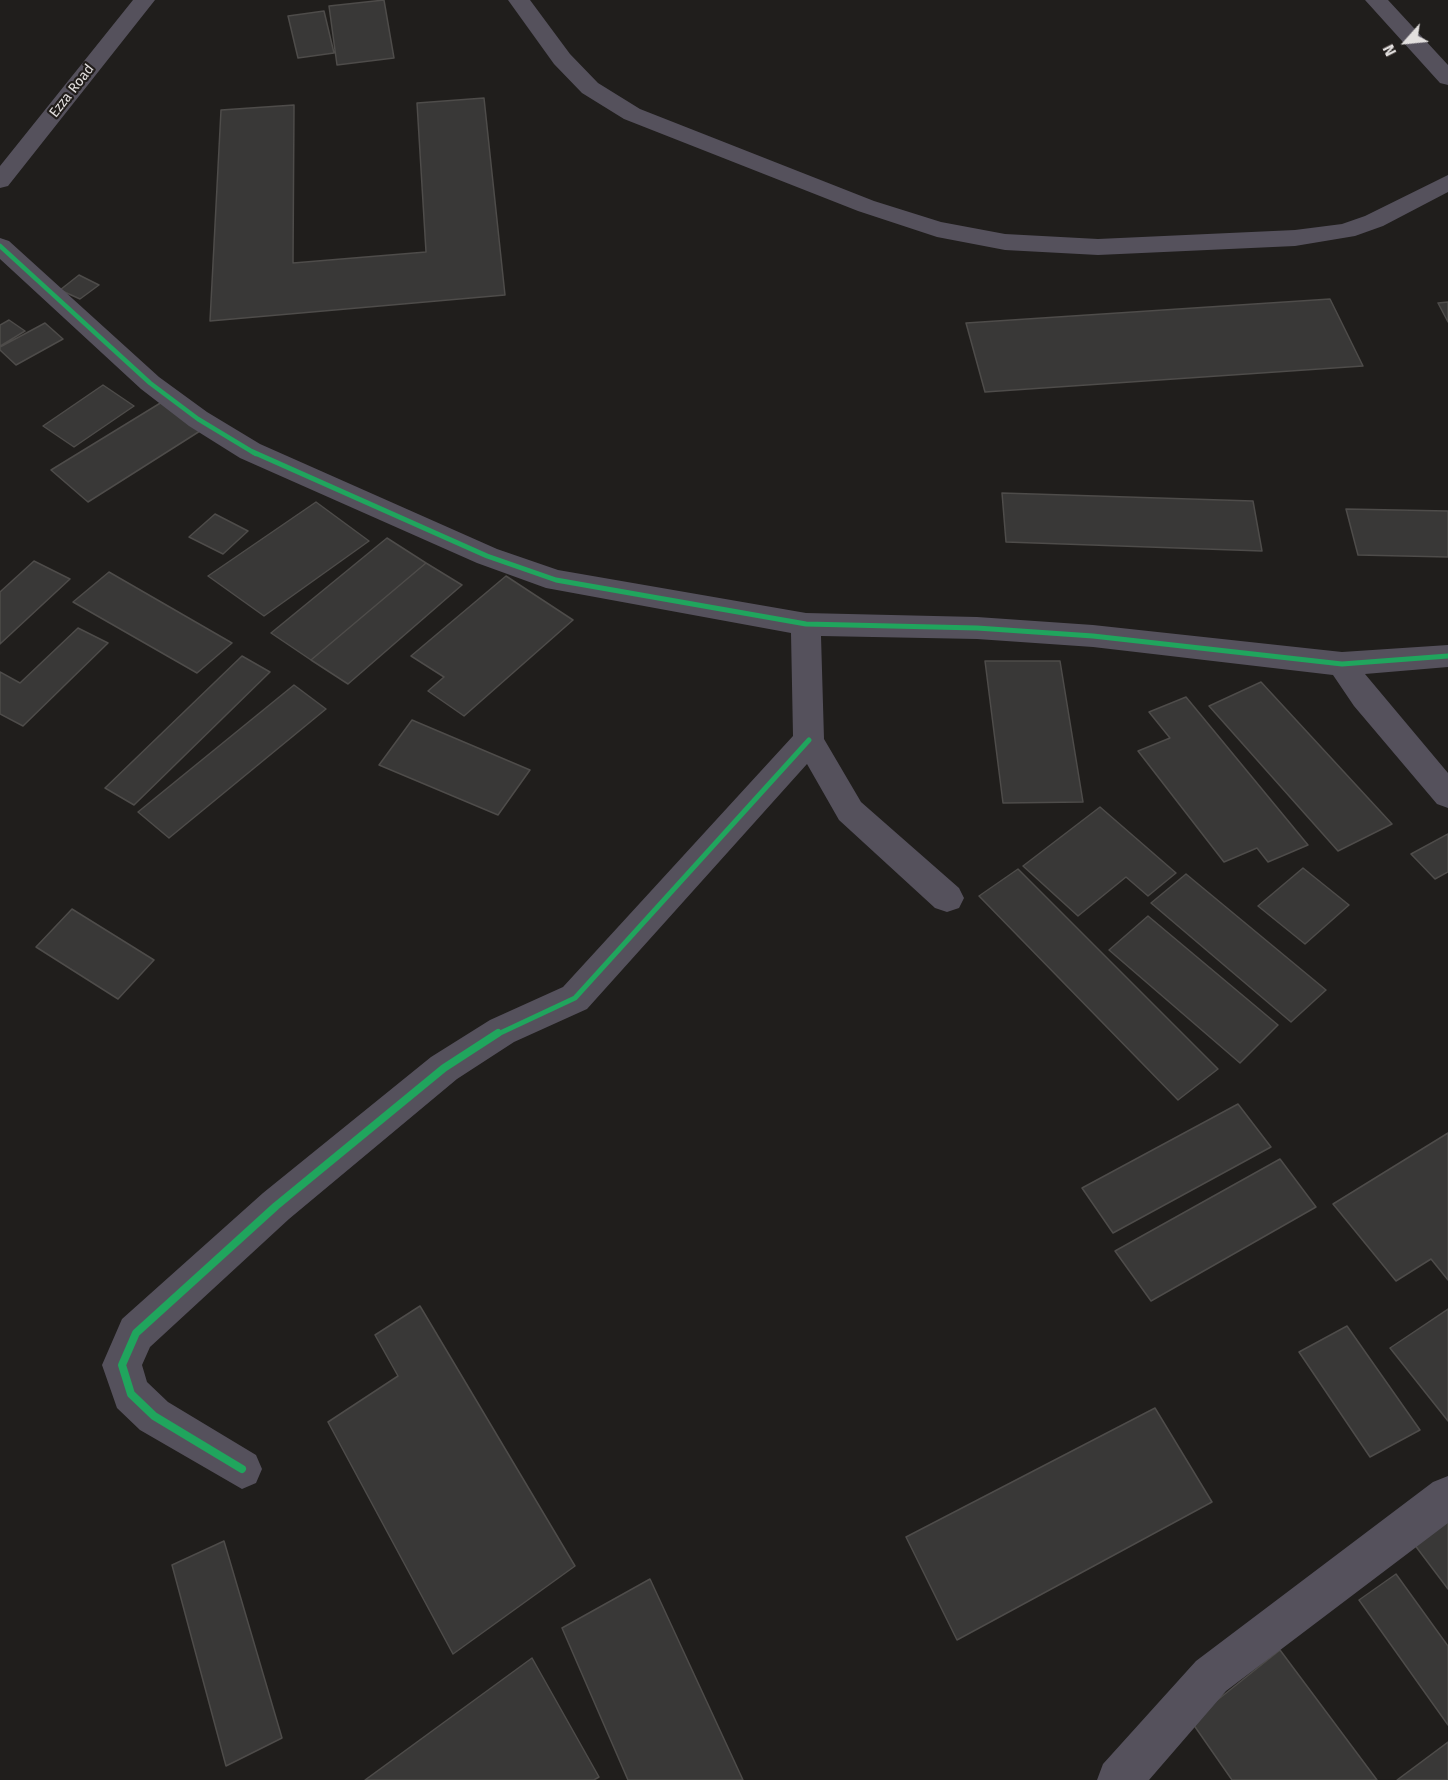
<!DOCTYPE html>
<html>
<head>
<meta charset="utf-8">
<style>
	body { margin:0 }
	#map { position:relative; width:1448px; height:1780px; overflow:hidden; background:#201e1c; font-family:"Fira Sans",sans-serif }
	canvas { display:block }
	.north { position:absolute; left:1376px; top:12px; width:60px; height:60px; -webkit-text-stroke:4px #211d1b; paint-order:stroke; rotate:243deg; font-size:16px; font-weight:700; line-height:24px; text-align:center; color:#e2dfde }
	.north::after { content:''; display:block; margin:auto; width:21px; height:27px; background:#e2dfde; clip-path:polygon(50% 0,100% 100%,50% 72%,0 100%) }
</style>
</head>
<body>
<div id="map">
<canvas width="1448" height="1780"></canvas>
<div class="north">N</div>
</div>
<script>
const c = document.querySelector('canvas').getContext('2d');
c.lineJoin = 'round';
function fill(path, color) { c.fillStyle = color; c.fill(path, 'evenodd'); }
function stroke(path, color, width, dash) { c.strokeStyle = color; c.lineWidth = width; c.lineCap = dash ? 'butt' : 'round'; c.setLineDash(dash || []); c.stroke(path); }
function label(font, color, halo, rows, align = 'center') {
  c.font = font + ' "Fira Sans",sans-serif'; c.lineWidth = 4.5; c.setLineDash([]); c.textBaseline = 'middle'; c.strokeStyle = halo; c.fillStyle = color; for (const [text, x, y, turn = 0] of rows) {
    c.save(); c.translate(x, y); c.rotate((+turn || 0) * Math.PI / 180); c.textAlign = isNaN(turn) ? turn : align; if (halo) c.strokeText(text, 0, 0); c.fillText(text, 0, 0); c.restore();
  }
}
const building = new Path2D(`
	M384,0L394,58L337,65L329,6Z
	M324,11L334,53L298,58L288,16Z
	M484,98L505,295L210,321L221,110L294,105L293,263L426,252L417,103Z
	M79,275L99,285L80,299L60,290Z
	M1330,299L1363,366L985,392L966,323Z
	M1448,302V322L1438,303Z
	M9,320L25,331L0,346V325Z
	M45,323L63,339L16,365L0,350V347Z
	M103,385L134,406L74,447L43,426Z
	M162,402L200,431L88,502L51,470Z
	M1002,493L1253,501L1262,551L1006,542Z
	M316,502L369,541L264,616L208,576Z
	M1346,509L1448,511V557L1358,555Z
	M215,514L248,531L223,554L189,537Z
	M387,538L426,563L311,660L271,633Z
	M34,561L70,579L0,644V592Z
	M426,563L462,585L348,684L311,660Z
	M109,572L232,643L197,673L73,602Z
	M506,576L573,620L464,716L428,691L444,677L411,656Z
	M78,628L108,643L23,726L0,714V672L20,683Z
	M242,656L270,672L134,805L105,788Z
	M985,661H1060L1083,802L1003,803Z
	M1261,682L1392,824L1338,851L1209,706Z
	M294,685L326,709L169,838L138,812Z
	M1186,697L1308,845L1268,862L1257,848L1224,862L1138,751L1170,738L1149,712Z
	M412,720L530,770L498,815L379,765Z
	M1100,807L1176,873L1148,896L1126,877L1078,916L1023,866Z
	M1448,834V872L1435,879L1411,854Z
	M1303,868L1349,905L1305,944L1258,906Z
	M1018,869L1218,1069L1178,1100L979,896Z
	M1186,874L1326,990L1291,1022L1151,903Z
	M72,909L154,960L118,999L36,947Z
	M1148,916L1278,1025L1240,1063L1109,950Z
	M1238,1104L1271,1147L1113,1233L1082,1188Z
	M1448,1133V1280L1431,1259L1396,1281L1333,1204Z
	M1280,1159L1316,1207L1151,1301L1115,1251Z
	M420,1306L575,1566L453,1654L328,1422L398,1376L375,1335Z
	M1448,1309V1421L1390,1348Z
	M1347,1326L1420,1430L1370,1457L1299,1352Z
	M1155,1408L1212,1502L957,1640L906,1537Z
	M1448,1520V1589L1414,1544Z
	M224,1541L282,1738L226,1766L172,1565Z
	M1396,1574L1448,1646V1725L1359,1600Z
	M650,1579L743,1780H628L562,1628Z
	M1280,1650L1377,1780H1232L1191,1721Z
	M532,1658L599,1777L594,1780H365Z
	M1448,1742V1780H1397Z`);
fill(building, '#393837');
stroke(building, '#4e4c4a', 1.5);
fill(new Path2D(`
	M133,0H155L8,186L0,188V166Z
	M508,0H530L570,54L598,83L640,109L874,201L941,222L1005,234L1098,239L1295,230L1342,224L1365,216L1448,175V192L1383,226L1355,236L1295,246L1098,255L1005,250L937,237L858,211L624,119L582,93L554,64Z
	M1365,0H1388L1448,65V85L1440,83Z
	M0,238L9,241L159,377L207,412L260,444L497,549L558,570L806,613L977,617L1093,625L1342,652L1448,645V667L1365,674L1448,773V808L1437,804L1354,706L1333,675L1093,647L977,639L821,636L824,739L861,802L959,888L964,898L959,908L947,912L935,908L839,820L807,764L587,1009L514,1042L457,1079L289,1219L150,1347L142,1365L147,1382L168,1402L256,1455L262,1469L256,1483L242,1489L140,1430L117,1408L102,1365L122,1319L263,1193L431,1057L490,1020L563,987L793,736L791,633L546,588L477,563L240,458L189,426L141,389L0,259Z
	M1448,1476V1523L1226,1691L1149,1780H1097L1103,1764L1196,1661L1433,1482Z`), '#55515c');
stroke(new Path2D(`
	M0,246L150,383L198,419L256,454`), '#20a55d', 4.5);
stroke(new Path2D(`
	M253,452L487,556L556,580L806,624L977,628L1093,636L1342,664L1448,656
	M496,1035L575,998L809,740`), '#20a55d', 5);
stroke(new Path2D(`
	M242,1469L154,1416L131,1394L122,1365L136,1333L276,1206L444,1068L498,1033`), '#20a55d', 8);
label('14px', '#e2dfde', '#211d1b', [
	["Ezza Road",72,91,-52]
]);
</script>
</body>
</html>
